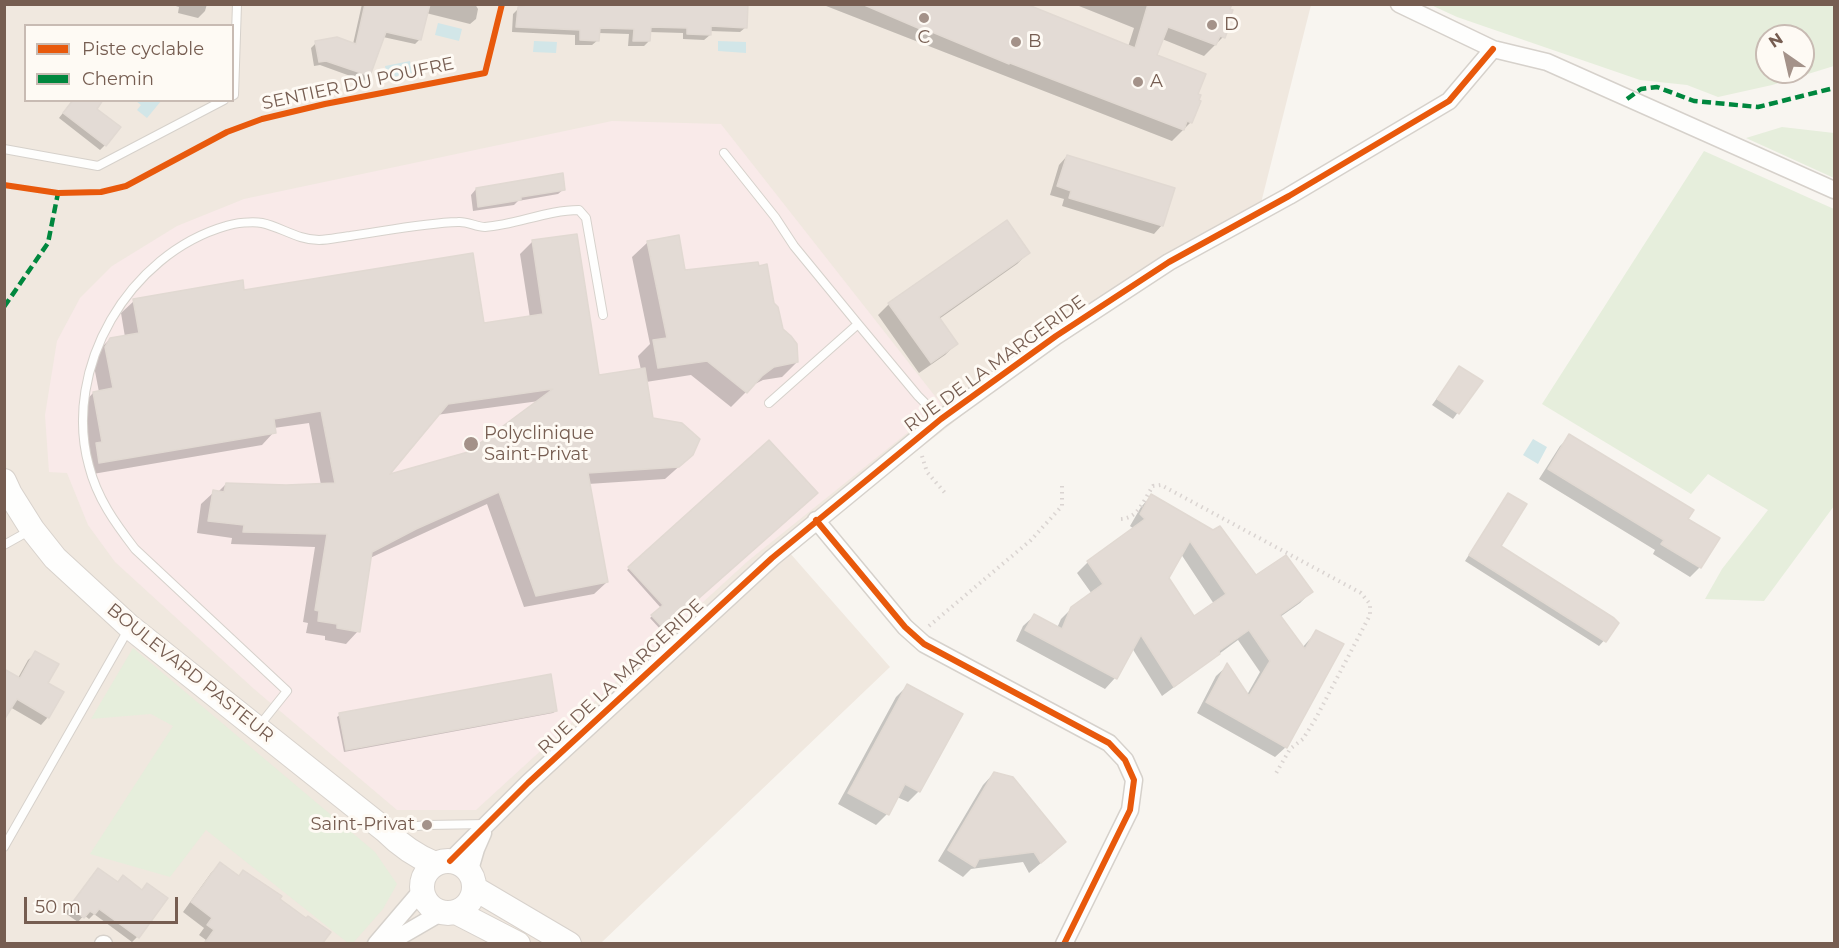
<!DOCTYPE html>
<html>
<head>
<meta charset="utf-8">
<style>
	body { margin:0 }
	#map { position:relative; width:1839px; height:948px; overflow:hidden; background:#f8f5f0; font-family:Montserrat,sans-serif }
	canvas { display:block }
	.frame { position:absolute; inset:0; border:6px solid #765d51; pointer-events:none }
	.legend { position:absolute; left:24px; top:24px; width:210px; height:78px; box-sizing:border-box; background:#fefaf4; border:2px solid #c8bbb3; margin:0; padding:8px 10px; list-style:none; font-size:18px; color:#765d51 }
	.legend li { display:flex; align-items:center; gap:12px; height:30px }
	.legend b { width:30px; border:2px solid #c8bbb3 }
	.north { position:absolute; left:1755px; top:24px; width:60px; height:60px; box-sizing:border-box; background:#fefaf4; border:2px solid #c8bbb3; border-radius:50%; rotate:326deg; font-size:16px; font-weight:700; line-height:24px; text-align:center; color:#765d51 }
	.north::after { content:''; display:block; margin:auto; width:21px; height:27px; background:#a49289; clip-path:polygon(50% 0,100% 100%,50% 72%,0 100%) }
	.scale { position:absolute; left:24px; top:897px; width:154px; height:27px; box-sizing:border-box; border:3px solid #765d51; border-top:0; padding-left:8px; font-size:18px; line-height:21px; white-space:nowrap; color:#765d51; -webkit-text-stroke:4px #fefaf4; paint-order:stroke }
</style>
</head>
<body>
<div id="map">
<canvas width="1839" height="948"></canvas>
<div class="frame"></div>
<ul class="legend">
<li><b style="height:8px;background:#e8590c"></b>Piste cyclable</li>
<li><b style="height:8px;background:#00873e"></b>Chemin</li>
</ul>
<div class="north">N</div>
<div class="scale">50 m</div>
</div>
<script>
const c = document.querySelector('canvas').getContext('2d');
c.lineJoin = 'round';
function fill(path, color) { c.fillStyle = color; c.fill(path, 'evenodd'); }
function stroke(path, color, width, dash) { c.strokeStyle = color; c.lineWidth = width; c.lineCap = dash ? 'butt' : 'round'; c.setLineDash(dash || []); c.stroke(path); }
function label(font, color, halo, rows, align = 'center') {
  c.font = font + ' Montserrat,sans-serif'; c.lineWidth = 6; c.setLineDash([]); c.textBaseline = 'middle'; c.strokeStyle = halo; c.fillStyle = color; for (const [text, x, y, turn = 0] of rows) {
    c.save(); c.translate(x, y); c.rotate((+turn || 0) * Math.PI / 180); c.textAlign = isNaN(turn) ? turn : align; if (halo) c.strokeText(text, 0, 0); c.fillText(text, 0, 0); c.restore();
  }
}
fill(new Path2D(`
	M5,5H1311L1261,203L993,391L789,552L890,667L602,942L604,943L5,944ZM26,26H232V100H26Z`), '#f0e8df');
fill(new Path2D(`
	M612,121L721,124L942,405L748,561L476,810H397L254,689L115,562L88,525L67,473L49,472L45,415L57,341L80,298L112,266L177,226L244,199Z`), '#f9eae9');
fill(new Path2D(`
	M1431,5H1834V66L1772,85L1718,97L1687,85L1640,80L1457,17ZM1767,36H1803V72H1767Z
	M1782,127L1834,133V178L1746,138Z
	M1704,151L1834,209V506L1764,601L1705,599L1722,569L1768,510L1708,474L1691,494L1542,404Z
	M133,648L375,852L397,884L383,909L353,943H348L206,830L170,877L90,854L173,726L151,714L91,719Z`), '#e6eedc');
fill(new Path2D(`
	M438,23L462,29L459,41L435,35Z
	M534,41L557,42L556,53L533,52Z
	M718,41L746,42V53L718,51Z
	M410,61L412,73L387,78L385,66Z
	M136,101H161L147,118L137,110L141,105Z
	M1533,439L1547,447L1538,464L1523,455Z`), '#d2e6e8');
fill(new Path2D(`
	M169,4H207L205,11L198,18L178,13L179,7Z
	M362,4H475L478,9L476,19L470,24L426,13L420,39L415,44L383,37L369,75L364,81L320,65L314,66L311,48L316,43L353,44Z
	M821,4H1031L1029,7L1128,47L1134,28L1074,4H1230L1223,37L1204,56L1162,39L1155,56L1196,95L1191,122L1172,141Z
	M518,9L746,27L740,32L710,31V35L704,40L683,39V33L649,32V41L644,46H628L629,34L598,33V40L592,45H575V35L512,32L513,14Z
	M73,100L94,109L105,145L100,150L59,118Z
	M1067,156L1162,225L1154,234L1062,206L1064,199L1050,195L1059,165Z
	M476,189H564L558,194L518,201L514,205L473,211L471,195Z
	M533,241L598,377L641,370L638,356L650,344L632,257L648,242L684,272L773,304L781,330L797,362L782,377L763,380L753,385L731,407L691,375L646,382L651,420L692,455L665,479L588,484L607,582L594,594L524,607L487,504L370,558L358,631L346,644L325,640V636L306,633L308,623L303,622L315,547L231,544L232,538L197,533L201,504L214,492H218L226,484L286,487L321,485L309,423L274,428V432L262,445L87,475L81,406L93,393L99,392L93,361L97,352L110,339L125,337L121,313L134,301L243,291L483,325L530,318L520,254ZM539,401L468,453L386,477L436,415Z
	M1028,253L1017,264L939,319L956,344L945,355L919,373L878,315L889,304Z
	M1459,368L1481,381L1453,419L1432,405Z
	M1570,436L1686,520L1700,567L1690,577L1653,554L1655,550L1539,479L1560,446Z
	M769,443L816,493L661,630L650,618L661,608L627,570Z
	M1508,494L1499,546L1609,635L1599,646L1465,561Z
	M1151,496L1255,577L1311,592L1300,603L1280,617L1302,648L1316,632L1286,747L1275,757L1197,713L1216,676L1227,666L1247,695L1260,672L1238,640L1162,696L1132,648L1115,678L1105,689L1016,641L1023,626L1034,616L1057,628L1061,619L1072,608L1092,594L1077,573L1088,562L1134,529L1130,526L1141,507ZM1181,554L1214,604L1194,618L1168,578Z
	M36,653L46,684L48,717L41,725L10,707L18,678L28,660Z
	M907,686L919,791L908,802L897,797L887,814L876,825L838,804L896,697Z
	M556,711L553,713L344,752L337,717L340,715Z
	M994,773L1053,853L1029,873L1023,862L971,869L963,877L938,861L983,785Z
	M220,864L238,877L278,899L321,944H203L206,940L199,935L204,928L183,912L211,873Z
	M98,870L137,937L132,942L94,914L89,919L84,915L78,922L65,913Z`), '#0003');
const building = new Path2D(`
	M365,4H430L421,40L386,32L370,76L326,61L319,62L315,41L337,37L356,44Z
	M531,4H748L747,28L711,26V35L687,34V28L651,27L650,41H633L634,29L600,28L599,41L580,40V30L516,27L518,7Z
	M862,4H1026L1135,48L1148,4H1232L1230,9L1233,10L1231,15L1233,16L1225,38L1220,36L1216,45L1168,27L1157,55L1206,74L1198,94L1201,95L1199,100L1201,101L1192,123L1187,121L1184,130L1010,63L1009,64L932,32V34Z
	M73,100H103L97,109L121,127L106,146L63,113Z
	M1067,155L1175,188L1163,226L1069,198L1071,191L1057,186Z
	M563,173L565,190L521,197V200L478,207L476,188Z
	M1007,220L1030,253L939,317L958,344L931,363L888,303Z
	M577,234L599,375L645,368L653,418L682,423L700,439L693,455L679,467L588,473L608,582L536,596L499,492L416,529L372,552L360,632L337,628V624L318,621L319,611L315,610L327,534L243,532L244,525L208,521L213,490L224,492L226,483L286,485L335,483L321,411L274,419L276,433L99,463L96,443L102,442L93,392L113,388L105,347L110,338L139,333L133,299L243,280L244,290L473,253L484,323L543,314L532,240ZM553,389L468,452L390,474L448,404Z
	M679,235L685,270L758,262L759,266L767,264L774,303L778,307L783,329L791,336L797,344L798,362L774,367L762,376L747,393L707,361L658,368L653,340L667,338L647,241Z
	M1459,366L1483,381L1459,414L1437,399Z
	M1569,434L1694,510L1688,519L1720,538L1701,568L1661,544L1664,540L1548,469Z
	M769,440L818,493L664,629L651,615L663,605L628,567Z
	M1508,493L1527,504L1501,546L1614,618L1619,623L1606,642L1469,555Z
	M1151,494L1213,530L1220,526L1256,575L1286,555L1313,592L1280,615L1305,649L1316,630L1344,644L1287,748L1206,702L1227,663L1249,696L1270,661L1249,630L1219,651L1220,654L1174,687L1141,635L1117,679L1025,630L1034,614L1062,629L1071,607L1103,584L1087,561L1145,519L1140,514ZM1190,541L1226,594L1194,616L1169,578Z
	M35,651L59,664L48,683L64,692L49,718L17,699L4,720V669L20,678Z
	M551,674L557,711L346,750L339,713Z
	M907,684L963,714L920,792L905,784L889,815L848,793Z
	M994,772L1013,777L1066,842L1041,863L1034,852L979,859L975,867L948,850Z
	M220,862L239,876L243,870L282,896L280,899L306,918L308,916L331,932L322,944H204L214,930L207,925L212,918L191,902Z
	M98,868L118,882L123,875L142,890L147,883L168,898L139,938L99,909L95,914L90,911L84,918L69,907Z`);
fill(building, '#e3dbd5');
stroke(building, '#e1d9d2', 1.5);
const lane = new Path2D(`
	M232,96L234,95L237,4
	M4,149L98,166L224,100
	M724,153L775,217L794,246L858,324L918,396L941,419
	M769,403L858,324
	M4,545L29,531
	M259,726L287,691L135,549C115,523 97,498 89,466C62,368 129,254 226,226C235,223 253,221 262,223C281,227 298,240 319,240C329,240 340,237 350,236C385,231 424,223 458,222C467,221 476,227 485,227C516,225 547,210 579,210L586,218L603,315
	M389,829L427,825L487,824
	M4,847L128,630`);
const street = new Path2D(`
	M1399,4L1493,49L1547,62L1834,190
	M816,520L905,627L924,644L1109,743L1125,760L1134,780L1130,810L1064,944
	M450,861L528,783L772,558L941,419L1056,336L1169,262L1289,196L1449,101L1493,49
	M469,873L476,849L483,833
	M103,944H104
	M376,944L422,890
	M387,944L442,912`);
const secondary = new Path2D(`
	M4,481L10,494L32,529L55,558L130,627L385,830C400,845 415,856 435,864
	M422 887a26 26 0 1 1 52 0a26 26 0 1 1-52 0Z
	M474,888L569,944
	M456,912L518,944`);
stroke(lane, '#d6d1cb', 10);
stroke(street, '#d6d1cb', 19);
stroke(secondary, '#d8d2cc', 26);
stroke(new Path2D(`
	M922,456L927,472L945,493
	M1121,519C1139,518 1144,499 1153,486L1161,485L1361,593L1370,604V615L1316,718L1303,739L1290,749L1275,775
	M929,626L1031,540L1062,506V484`), '#dad4d1', 4, [1.5, 4.5]);
stroke(lane, '#fefefd', 8);
stroke(street, '#fefefd', 16);
stroke(secondary, '#fefefd', 24);
stroke(new Path2D(`
	M1627,99L1641,89L1657,87L1694,101L1758,107L1834,88
	M4,307L48,243L58,193`), '#00873e', 4.5, [9, 4.5]);
stroke(new Path2D(`
	M4,185L58,193L101,192L126,186L227,132L262,119L325,104L485,73L502,4
	M816,520L905,627L924,644L1109,743L1125,760L1134,780L1130,810L1064,944
	M450,861L528,783L772,558L941,419L1056,336L1169,262L1289,196L1449,101L1493,49`), '#e8590c', 6);
for (const [x, y, r, color] of [
	[924,18,6,"#a49289"],
	[1212,25,6,"#a49289"],
	[1016,42,6,"#a49289"],
	[1138,82,6,"#a49289"],
	[471,444,8,"#a49289"],
	[427,825,6,"#a49289"]
]) { const dot = new Path2D(); dot.arc(x, y, r, 0, 2 * Math.PI); c.fillStyle = color; c.fill(dot); stroke(dot, '#fefaf4', 2); }
label('18px', '#765d51', '#fefaf4', [
	["D",1224,25],
	["C",924,38,"center"],
	["B",1028,42],
	["A",1150,82],
	["Polyclinique",484,434],
	["Saint-Privat",484,455],
	["Saint-Privat",415,825,"right"]
], 'left');
label('18px', '#765d51', '#fefaf4', [
	["SENTIER DU POUFRE",358,84,-12],
	["RUE DE LA MARGERIDE",995,364,-36],
	["BOULEVARD PASTEUR",190,673,39],
	["RUE DE LA MARGERIDE",621,677,-43]
]);
</script>
</body>
</html>
